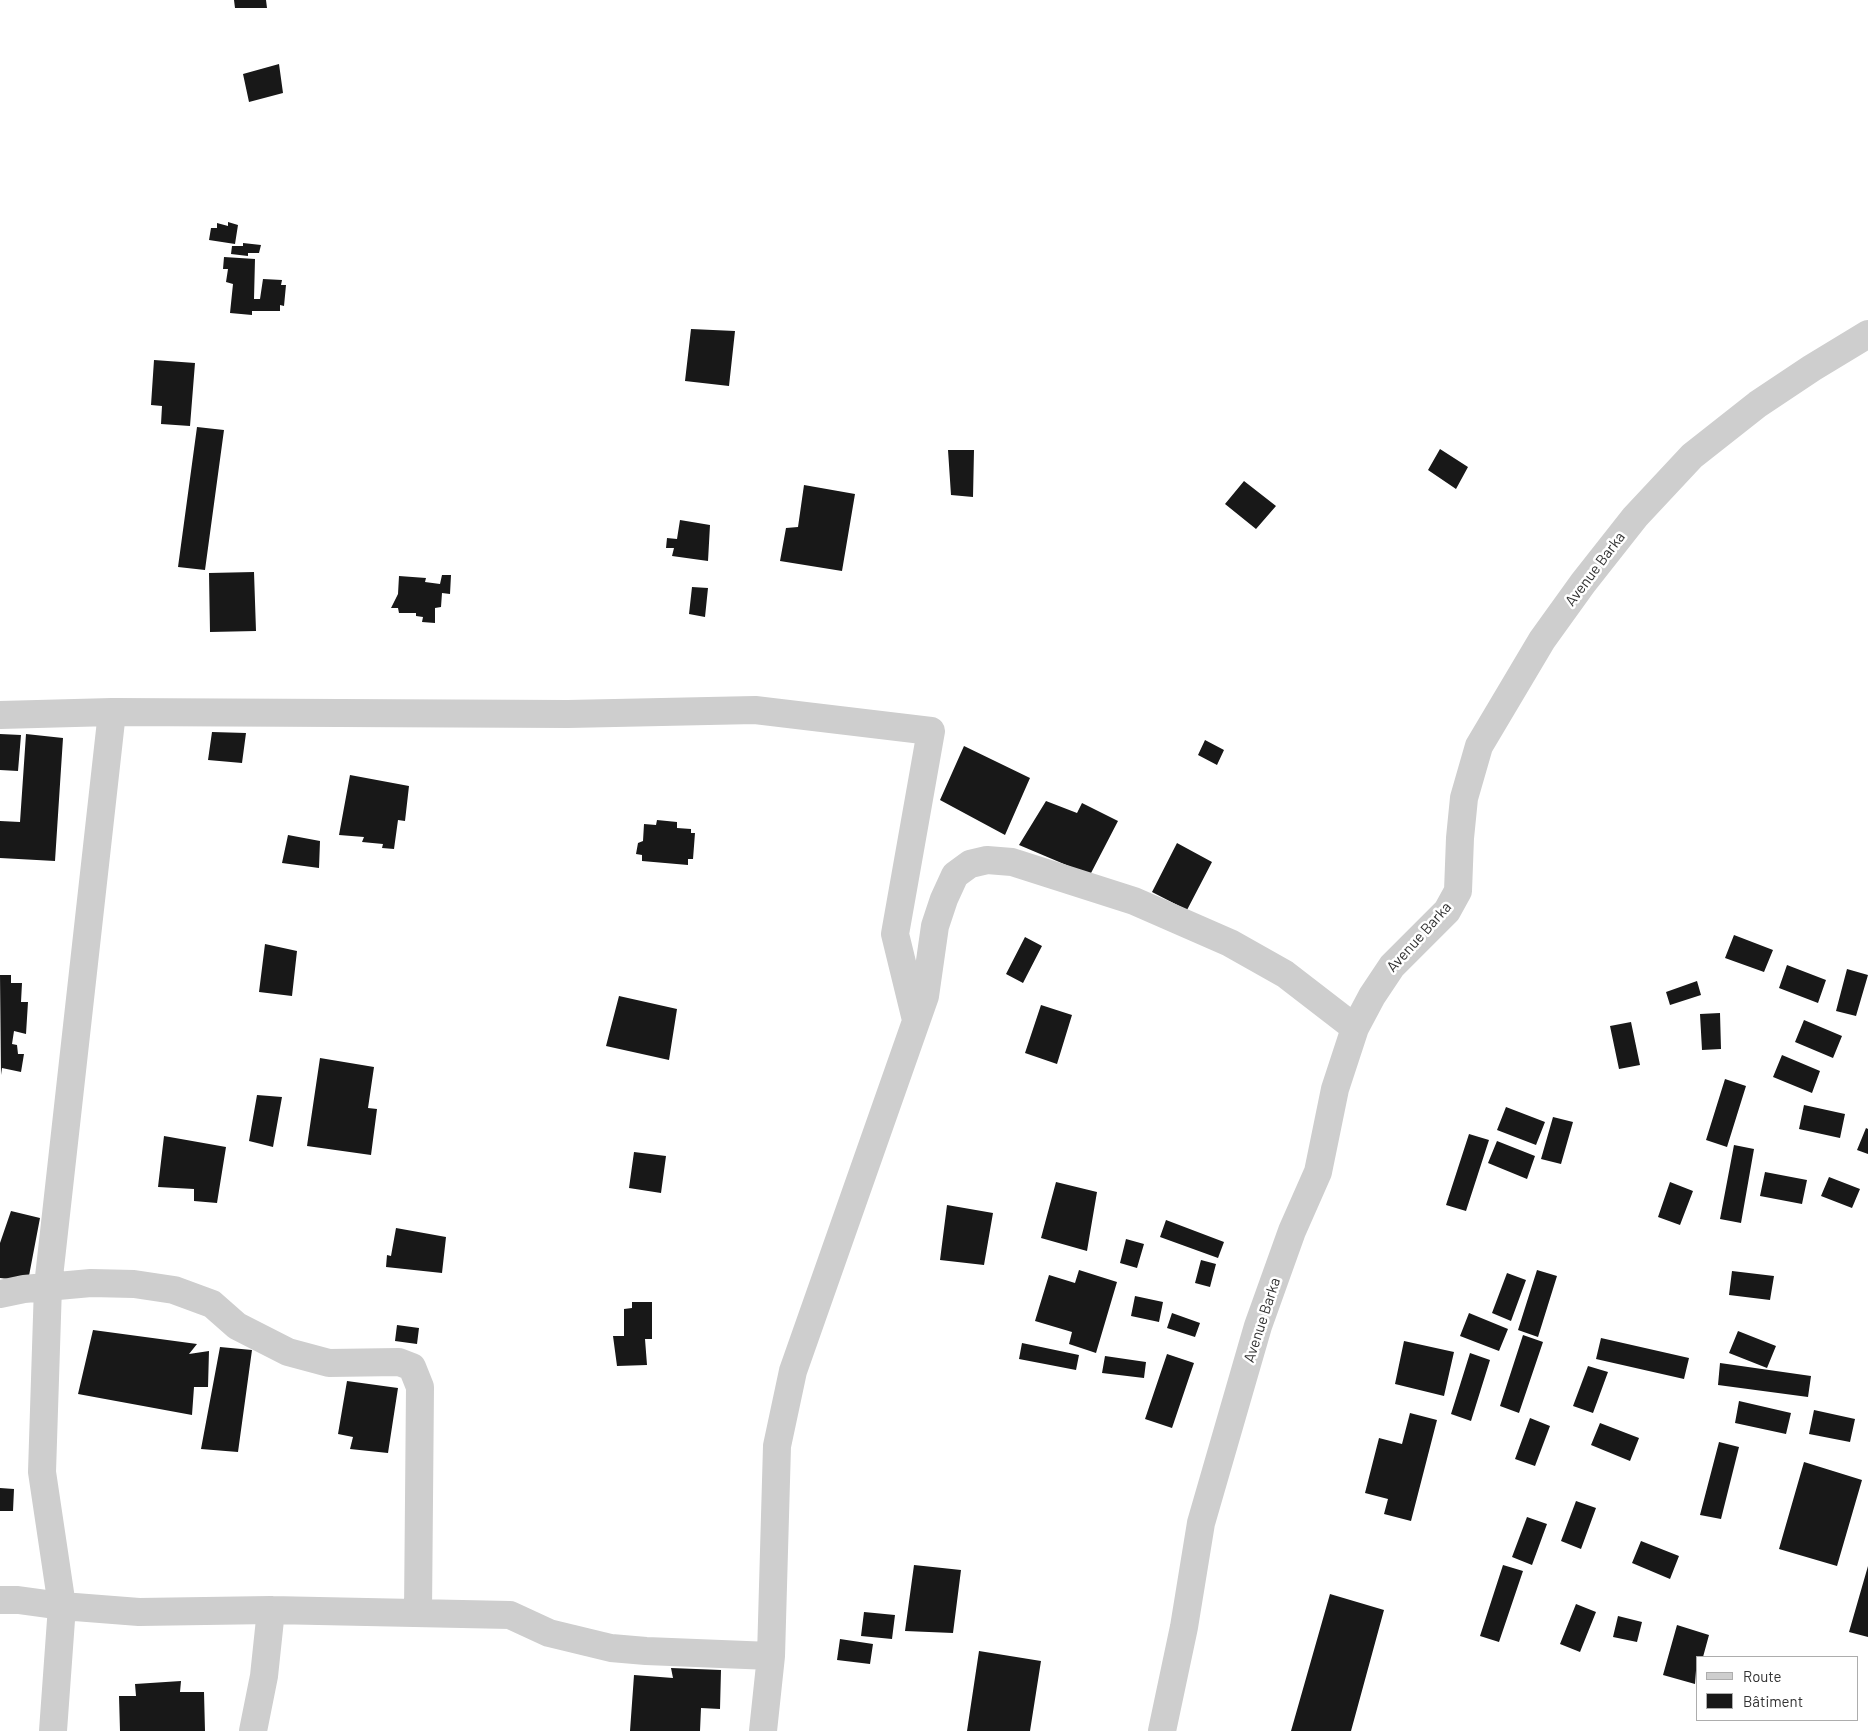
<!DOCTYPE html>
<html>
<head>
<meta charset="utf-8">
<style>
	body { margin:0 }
	#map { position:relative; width:1868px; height:1731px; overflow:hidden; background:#fff; font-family:Barlow,sans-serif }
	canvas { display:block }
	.legend { position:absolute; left:1696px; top:1656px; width:162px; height:65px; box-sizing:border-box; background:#fff; border:1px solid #adadad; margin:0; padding:6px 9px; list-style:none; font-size:15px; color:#313131 }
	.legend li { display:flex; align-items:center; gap:10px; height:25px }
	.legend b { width:25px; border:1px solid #adadad }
</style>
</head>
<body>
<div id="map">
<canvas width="1868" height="1731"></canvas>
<ul class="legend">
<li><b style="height:6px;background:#cecece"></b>Route</li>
<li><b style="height:14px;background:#181818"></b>Bâtiment</li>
</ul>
</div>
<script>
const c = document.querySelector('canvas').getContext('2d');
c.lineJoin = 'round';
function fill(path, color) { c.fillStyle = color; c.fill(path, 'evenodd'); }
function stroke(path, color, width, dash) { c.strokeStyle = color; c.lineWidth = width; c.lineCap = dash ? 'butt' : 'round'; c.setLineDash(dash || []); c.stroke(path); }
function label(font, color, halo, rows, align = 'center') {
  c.font = font + ' Barlow,sans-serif'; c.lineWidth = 5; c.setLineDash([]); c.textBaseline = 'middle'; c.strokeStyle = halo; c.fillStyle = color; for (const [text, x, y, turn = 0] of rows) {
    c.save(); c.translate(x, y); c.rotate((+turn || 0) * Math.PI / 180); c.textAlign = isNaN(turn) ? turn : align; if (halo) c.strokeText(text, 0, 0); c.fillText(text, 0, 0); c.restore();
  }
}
fill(new Path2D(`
	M234,0H266L267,8H235Z
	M279,64L283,93L249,102L243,74Z
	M228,222L238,225L235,244L209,240L211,228H217V223L228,226Z
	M243,243L261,245L259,253H248V256L231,254L232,246H243Z
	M224,257L255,259L254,299H260L263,279L282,280L281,285H286L284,306L280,305V311H252V315L230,313L233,284L226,282L228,269H223Z
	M691,329L735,331L729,386L685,381Z
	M154,360L195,363L190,426L161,424L162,406L151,405Z
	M197,427L224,430L205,570L178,567Z
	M1440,449L1468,467L1456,489L1428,470Z
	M948,450H974L973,497L951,495Z
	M1244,481L1276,506L1256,529L1225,504Z
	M804,485L855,494L842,571L780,561L786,528L798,527Z
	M680,520L710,525L708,561L672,556L674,548H666L667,538L677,539Z
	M254,572L256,631L210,632L209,573Z
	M442,575H451L450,594L442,593L441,607L435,608V623L422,622L423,617L416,616V613H399L398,608H391L398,594L399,576L426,578L425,582L440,584Z
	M692,587L708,588L705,617L689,614Z
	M212,732L246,733L242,763L208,760Z
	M0,734L21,735L18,771L0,770Z
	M26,734L63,738L55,861L0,858V821L20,822Z
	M1205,740L1224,750L1217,765L1198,755Z
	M964,746L1030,778L1005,835L940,800Z
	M350,775L409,786L405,821L398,820L394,849L382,848L383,844L362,842L364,837L339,835Z
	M1046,801L1077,813L1082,803L1118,821L1090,875L1019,845Z
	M657,820L677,822V828L691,829V833H695L693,859H688V865L642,861V855L636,854L638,843L643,841L644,824L656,825Z
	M288,835L320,841L319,868L282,863Z
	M1177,843L1212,862L1187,910L1152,892Z
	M1734,935L1773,950L1764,972L1725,958Z
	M1025,937L1042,946L1023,983L1006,974Z
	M265,944L297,951L292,996L259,992Z
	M1787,965L1826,980L1818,1003L1779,988Z
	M1847,969L1868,975L1856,1016L1836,1011Z
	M0,975H11V983H22L21,1002H28L26,1034L14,1031L12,1044L17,1045L18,1054H24L21,1072L2,1068L1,1075Z
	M1697,981L1701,995L1670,1005L1666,992Z
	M619,996L677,1009L669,1060L606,1046Z
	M1041,1005L1072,1015L1057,1064L1025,1053Z
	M1720,1013L1721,1049L1702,1050L1700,1014Z
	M1804,1020L1842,1036L1833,1058L1795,1042Z
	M1631,1022L1640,1065L1619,1069L1610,1026Z
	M1782,1055L1820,1071L1812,1093L1773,1077Z
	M320,1058L374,1067L368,1108L377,1109L371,1155L307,1146Z
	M1725,1079L1746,1086L1727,1147L1706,1140Z
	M257,1095L282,1097L273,1147L249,1141Z
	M1804,1105L1845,1114L1840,1138L1799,1129Z
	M1506,1107L1545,1122L1536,1145L1497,1130Z
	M1553,1117L1573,1122L1561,1164L1541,1159Z
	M1866,1128L1868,1129V1154L1857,1150Z
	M1469,1134L1489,1140L1466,1211L1446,1205Z
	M164,1136L226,1147L217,1203L194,1201V1189L158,1187Z
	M1497,1141L1535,1156L1527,1179L1488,1163Z
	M1734,1145L1754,1149L1741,1223L1720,1219Z
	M634,1152L666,1156L661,1193L629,1188Z
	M1765,1172L1807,1180L1802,1204L1760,1196Z
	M1829,1177L1860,1189L1852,1208L1821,1196Z
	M1056,1182L1097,1192L1087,1251L1041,1238Z
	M1670,1182L1693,1191L1680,1225L1658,1217Z
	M947,1205L993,1213L984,1265L940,1260Z
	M11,1211L40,1218L28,1281L0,1278V1243Z
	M1166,1220L1224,1242L1218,1258L1160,1237Z
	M396,1228L446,1237L442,1273L386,1267L387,1255L391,1256Z
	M1126,1239L1144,1244L1137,1268L1120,1263Z
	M1201,1260L1216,1264L1210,1287L1195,1283Z
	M1079,1270L1117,1282L1096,1353L1069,1344L1072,1332L1035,1321L1049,1275L1075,1283Z
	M1537,1270L1557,1276L1538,1337L1518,1330Z
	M1732,1271L1774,1276L1770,1300L1729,1295Z
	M1507,1273L1526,1280L1511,1321L1492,1313Z
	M1135,1296L1163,1302L1159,1322L1131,1316Z
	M632,1302H652V1339H645L647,1365L617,1366L613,1336H624V1309L632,1308Z
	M1172,1313L1200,1323L1195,1337L1167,1328Z
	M1469,1313L1508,1329L1499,1351L1460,1336Z
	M397,1325L419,1328L417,1344L395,1341Z
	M93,1330L197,1344L189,1354L209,1351L208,1387H194L192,1415L78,1394Z
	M1738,1331L1776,1346L1767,1368L1729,1353Z
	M1523,1335L1543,1342L1519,1413L1500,1406Z
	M1601,1338L1689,1358L1684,1379L1596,1359Z
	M1404,1341L1454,1352L1444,1396L1395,1384Z
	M1022,1343L1079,1355L1076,1370L1019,1359Z
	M220,1347L252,1350L238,1452L201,1449Z
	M1470,1353L1490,1360L1471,1421L1451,1414Z
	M1167,1354L1194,1363L1172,1428L1145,1419Z
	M1105,1356L1146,1362L1144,1378L1102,1373Z
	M1720,1363L1811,1376L1808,1397L1718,1385Z
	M1588,1366L1608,1372L1593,1413L1573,1406Z
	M347,1381L398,1388L388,1453L350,1449L353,1437L338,1434Z
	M1739,1401L1791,1413L1786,1434L1735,1423Z
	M1814,1410L1855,1419L1850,1442L1809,1434Z
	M1410,1413L1437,1420L1411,1521L1384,1514L1388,1499L1365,1493L1379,1438L1402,1444Z
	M1530,1418L1550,1426L1535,1466L1515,1459Z
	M1600,1423L1639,1438L1630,1461L1591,1445Z
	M1719,1442L1739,1447L1721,1519L1700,1515Z
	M1804,1462L1862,1480L1837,1566L1779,1549Z
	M0,1488L14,1489L13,1511H0Z
	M1576,1501L1596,1508L1581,1549L1561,1541Z
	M1527,1517L1547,1524L1532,1565L1512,1557Z
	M1641,1541L1679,1556L1670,1579L1632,1563Z
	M914,1565L961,1570L953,1633L905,1631Z
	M1503,1565L1523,1571L1499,1642L1480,1636Z
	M1868,1566V1637L1849,1632Z
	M1330,1594L1384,1610L1351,1731H1291Z
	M1576,1604L1596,1612L1580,1652L1560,1644Z
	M864,1612L895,1615L892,1639L861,1636Z
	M1618,1616L1642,1622L1637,1642L1613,1637Z
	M1677,1625L1709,1635L1703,1657H1697L1695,1684L1663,1675Z
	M840,1639L873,1644L870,1664L837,1660Z
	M979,1651L1041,1661L1030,1731H967Z
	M671,1668L721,1670L720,1709L701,1708L700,1731H630L634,1675L673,1678Z
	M181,1681L180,1692H204L205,1731H120L119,1696H136L135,1684Z`), '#181818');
stroke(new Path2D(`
	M0,715L112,712
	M0,1294L24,1289L91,1283L134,1284L174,1290L212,1304L237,1326L288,1352L329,1363L399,1362L412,1367L420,1387L418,1612
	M0,1600H18L62,1606L139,1612L271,1610L510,1615L549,1633L611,1648L646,1651L771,1656
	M53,1731L62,1606L42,1472L48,1286L112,712L568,714L755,710L931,731L895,934L916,1020
	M253,1731L264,1676L271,1610
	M763,1731L771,1656L777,1446L793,1371L925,996L935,926L944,899L955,875L970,864L987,860L1012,862L1134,901L1230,943L1285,974L1355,1028
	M1162,1731L1184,1627L1201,1523L1258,1326L1292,1231L1318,1172L1335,1089L1355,1028L1372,996L1392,966L1447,911L1458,891L1460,838L1464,798L1479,746L1542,640L1583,583L1635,517L1692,456L1758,404L1812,368L1868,334`), '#cecece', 28);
label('15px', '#313131', '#fff', [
	["Avenue Barka",1595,569,-53],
	["Avenue Barka",1419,937,-48],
	["Avenue Barka",1262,1320,-72]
]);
</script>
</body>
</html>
